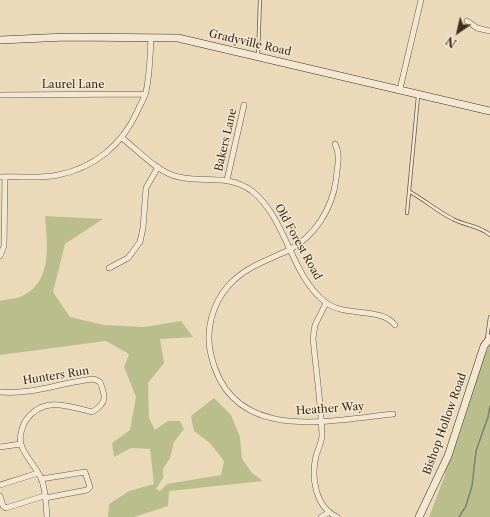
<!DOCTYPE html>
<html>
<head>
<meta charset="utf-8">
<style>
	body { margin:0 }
	#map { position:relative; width:490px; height:517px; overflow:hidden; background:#ebdab9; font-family:"Libre Caslon Text",serif }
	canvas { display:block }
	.north { position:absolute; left:438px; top:12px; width:40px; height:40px; -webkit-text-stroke:3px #f2e7d2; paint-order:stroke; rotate:214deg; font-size:11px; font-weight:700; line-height:16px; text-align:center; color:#402f1f }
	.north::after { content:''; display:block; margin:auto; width:14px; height:18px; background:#402f1f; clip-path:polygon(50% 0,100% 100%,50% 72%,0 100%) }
</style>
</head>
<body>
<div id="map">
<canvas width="490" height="517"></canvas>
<div class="north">N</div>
</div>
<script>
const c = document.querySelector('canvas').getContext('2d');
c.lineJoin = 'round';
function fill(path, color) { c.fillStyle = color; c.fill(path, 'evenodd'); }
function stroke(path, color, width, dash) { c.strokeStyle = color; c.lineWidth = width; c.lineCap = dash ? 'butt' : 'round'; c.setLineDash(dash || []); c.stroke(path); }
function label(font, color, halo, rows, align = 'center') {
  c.font = font + ' "Libre Caslon Text",serif'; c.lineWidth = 3; c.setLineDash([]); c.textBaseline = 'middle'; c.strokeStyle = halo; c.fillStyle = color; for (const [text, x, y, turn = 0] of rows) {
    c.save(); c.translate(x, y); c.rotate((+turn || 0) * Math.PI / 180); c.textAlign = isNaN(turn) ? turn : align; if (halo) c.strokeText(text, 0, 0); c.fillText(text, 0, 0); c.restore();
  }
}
fill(new Path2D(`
	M45,216L103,219L65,244L53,292L70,317L104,325L144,327L181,321L193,337L160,339L164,363L148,383L149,418L155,430L168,421H180L184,429L174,442L170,458L163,469V478L156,489L160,491L167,484L221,475L224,461L210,443L194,431L191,416L214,398L231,415L240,437L242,459L252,473L263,481L169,491L168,506L134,517H108L109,504L129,491L154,484L150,449L131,448L114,457L112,443L130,430L136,397L124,367L129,354L106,341L0,355V301C7,299 18,299 24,295C53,280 47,243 45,216Z
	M490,345V517H429L445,475V471L458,439L485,354Z`), '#babe8d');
stroke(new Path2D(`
	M459,517L466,506L472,486L476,451L488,417L490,406`), '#76827a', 1.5);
const lane = new Path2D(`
	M258,56L260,0
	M410,192C425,200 438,212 453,219C465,226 479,225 490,235
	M407,213L418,96
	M487,339L490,317`);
const street = new Path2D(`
	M467,21L477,28L490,31
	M400,89L421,0
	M0,95L145,94
	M122,138C139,151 158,173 179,177C205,183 229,174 252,191C287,219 290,274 325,302C345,318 380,306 395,325
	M335,144C341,155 337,168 336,180C332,209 315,236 289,250C268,260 245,267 229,285C212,304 205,331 211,355C231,444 327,421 393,414
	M0,177C19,176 39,179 58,175C94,168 122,145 137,112C140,105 144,99 146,92C150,74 150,56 151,38
	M227,180L244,105
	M0,256L4,246L5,177
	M109,268L128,258L140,242L143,228L146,188L158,167
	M326,303L315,325L313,338C316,370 321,403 322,435C322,442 318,449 316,456C311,477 315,507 337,517
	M0,392C33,395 62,382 94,379L100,382C106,397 107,403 92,412C67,406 44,396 26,420C22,426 19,437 21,444C23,454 36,467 41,478C46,489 46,505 47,517
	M0,447L21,444
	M41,479L85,472L90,487L87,490L45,498
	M0,485L38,473
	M0,496L3,506L6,508L44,496
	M321,517L328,513`);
const secondary = new Path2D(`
	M0,40L66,37L178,38L490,111
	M419,517L448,456L484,346L490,338`);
stroke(lane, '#6b5a46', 4);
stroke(street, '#6b5a46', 6);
stroke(secondary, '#402f1f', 8);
stroke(lane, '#f2e7d2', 2.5);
stroke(street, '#f2e7d2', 5);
stroke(secondary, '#f2e7d2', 7);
label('11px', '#402f1f', '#f2e7d2', [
	["Gradyville Road",250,43,13],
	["Laurel Lane",73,85],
	["Bakers Lane",226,140,-77],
	["Old Forest Road",298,242,61],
	["Hunters Run",56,376,-9],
	["Heather Way",330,409,-4],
	["Bishop Hollow Road",445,424,-70]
]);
</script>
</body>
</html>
